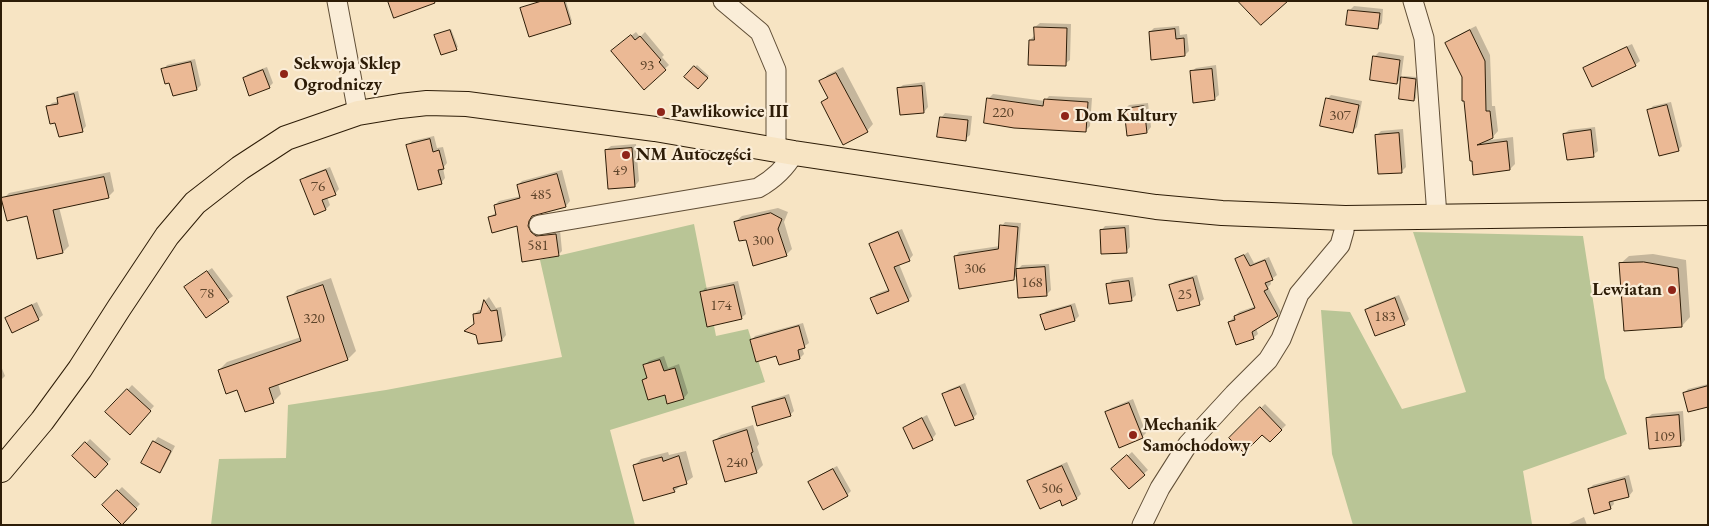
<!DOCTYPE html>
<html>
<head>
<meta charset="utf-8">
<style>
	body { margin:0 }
	#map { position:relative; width:1709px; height:526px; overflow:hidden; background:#f7e4c3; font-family:"EB Garamond",serif }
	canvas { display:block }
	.frame { position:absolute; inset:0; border:2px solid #2d1c07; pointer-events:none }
</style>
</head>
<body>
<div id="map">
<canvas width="1709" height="526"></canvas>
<div class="frame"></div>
</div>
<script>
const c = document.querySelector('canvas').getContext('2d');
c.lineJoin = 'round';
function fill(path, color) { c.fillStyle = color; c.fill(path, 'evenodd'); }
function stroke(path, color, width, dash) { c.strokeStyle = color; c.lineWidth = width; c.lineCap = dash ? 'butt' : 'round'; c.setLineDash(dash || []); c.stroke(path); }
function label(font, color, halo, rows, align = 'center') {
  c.font = font + ' "EB Garamond",serif'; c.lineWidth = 4.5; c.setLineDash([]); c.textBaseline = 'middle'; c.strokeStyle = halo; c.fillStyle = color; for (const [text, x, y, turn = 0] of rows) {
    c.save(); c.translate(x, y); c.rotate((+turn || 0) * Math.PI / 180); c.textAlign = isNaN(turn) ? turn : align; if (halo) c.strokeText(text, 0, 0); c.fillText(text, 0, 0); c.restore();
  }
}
fill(new Path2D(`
	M694,224L716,336L748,329L765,382L610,430L635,525H211L219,459L286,458L288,405L386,390L562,357L540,260Z
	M1413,232L1583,236L1605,378L1627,434L1523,471L1532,524L1530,525H1353L1332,454L1321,310L1350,312L1402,409L1466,392Z`), '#b9c596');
fill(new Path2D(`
	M541,1H566L572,21L570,22L524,7Z
	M1354,6L1383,9L1382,23L1377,28L1350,10Z
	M1040,23L1071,24L1070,60L1065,64L1030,40L1034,36L1035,27Z
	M1179,26L1180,35L1187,34L1189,51L1185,55L1150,32L1154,28Z
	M1476,26L1490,55L1492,106H1495L1498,131L1490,140L1513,137L1515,164L1510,169L1475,173L1463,77L1446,44L1452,38Z
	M451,29L458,47L456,48L436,35Z
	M636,32L640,37L645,32L664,55L662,57L669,65L644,88L617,47Z
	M1632,44L1640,61L1635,65L1585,68L1589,64Z
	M1379,52L1404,56L1401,78L1397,83L1374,57Z
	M195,59L201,85L197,89L174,95L170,81L163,70L167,65Z
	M697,65L709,76L698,88L686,77Z
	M1216,65L1219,95L1214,99L1191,72L1196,68Z
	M267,67L273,83L269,87L244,78L248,74Z
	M843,67L873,124L867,131L823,102L828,97L821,82L827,75Z
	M1404,76L1417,77L1416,98L1414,100L1402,78Z
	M925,82L928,107L924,112L901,114L898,89L903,85Z
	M78,91L86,126L82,131L56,121L48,107L52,103L59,101L58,99L62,95Z
	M993,94L1045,101L1049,96L1092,98L1090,126L1086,130L989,98Z
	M1331,95L1362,101L1357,127L1353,131L1327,99Z
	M1671,102L1682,146L1678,150L1649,110L1653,106Z
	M1148,103L1151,127L1147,132L1128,134L1125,109L1129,105Z
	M945,113L972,116L970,135L965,139L941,118Z
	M1595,127L1598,151L1593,155L1564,134L1569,130Z
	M1403,129L1406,167L1402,171L1377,135L1381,131Z
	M434,136L437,148L443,147L447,163L443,168L445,178L441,183L408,146L412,141Z
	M636,144L639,181L635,186L606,150L611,146Z
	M330,167L339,189L335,194L327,197L330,205L326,209L301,181L306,176Z
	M562,170L570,201L566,206L533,214L532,223L560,230L562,251L558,255L518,225L489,217L497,212L495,205L499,201L521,196L518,185L522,181Z
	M110,172L114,191L108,197L59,207L69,246L63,252L28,215L3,199L9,193Z
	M778,208L788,212L784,222L792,249L786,255L746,238L735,222L742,216Z
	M1005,222L1021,223L1017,270L1022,265L1049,264L1051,290L1046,295L1018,274L1013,279L956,256L959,252L1000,246L1002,226Z
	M1129,225L1130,247L1126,252L1101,231L1105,226Z
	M902,229L913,255L909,260L899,264L912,296L908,300L872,299L876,294L889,289L871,244L875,240Z
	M1248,252L1254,263L1269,257L1277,275L1270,280L1271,284L1268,287L1281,312L1277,316L1256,328L1258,334L1253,338L1229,322L1239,312L1256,306L1237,260Z
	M1653,254L1686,260L1690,317L1682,326L1620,264L1629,256Z
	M212,268L233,296L206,316L190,283Z
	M1197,275L1204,299L1199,303L1170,285L1175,281Z
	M1133,277L1136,295L1132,299L1108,285L1112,280Z
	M331,278L356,351L348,359L278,383L281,394L273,402L238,389L219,370L227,362L301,337L289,298L297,290Z
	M738,281L746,314L741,318L701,293L705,288Z
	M1399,295L1409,319L1404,324L1366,310L1370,306Z
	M489,297L496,308L501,307L506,335L502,340L477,334L466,330L476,323L474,314L479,310H482L485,301Z
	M37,302L43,315L38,319H6L11,314Z
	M1075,303L1079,316L1075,320L1042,315L1046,311Z
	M803,323L809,343L802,348L804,354L800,358L777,355L751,341L755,336Z
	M664,356L668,368L679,364L688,393L684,398L668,402L665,394L643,380L648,375L645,365L649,361Z
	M1,366L5,376L1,380Z
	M965,383L977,414L973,418L944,394L948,390Z
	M1708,384V406L1684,393L1688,389Z
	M132,385L154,406L130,433L107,412Z
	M789,394L794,411L790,415L753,408L757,404Z
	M1133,399L1146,433L1142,437L1106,412L1111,408Z
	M1265,404L1286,425L1270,441L1262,433L1231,438Z
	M1683,411L1685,440L1681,445L1650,447L1647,418L1652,414Z
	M927,415L936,434L932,439L905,428L909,424Z
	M753,425L759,444L757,447L763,465L756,472L714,441L721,435Z
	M158,437L175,446L164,467L159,471L154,442Z
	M90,439L111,459L95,476L74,456Z
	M686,451L693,477L674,491L634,466L641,459L668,452L669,455Z
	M1132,452L1148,470L1129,487L1113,469Z
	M1067,462L1081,494L1077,498L1063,504L1060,499L1029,482L1033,477Z
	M837,466L851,491L847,495L810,482L814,478Z
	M1629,475L1633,491L1629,496L1613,500L1614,504L1610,508L1589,489L1593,485Z
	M122,487L140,504L122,523L104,505Z
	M1584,517L1587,525H1567Z`), '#0003');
const building = new Path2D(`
	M388,1H434L435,3L394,18Z
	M542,1H564L571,24L529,37L520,8Z
	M1238,1H1288L1261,25Z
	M1348,10L1380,13L1378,29L1346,25Z
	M1034,27L1067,28L1066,66L1028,65L1029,40H1034Z
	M1175,29L1176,39L1184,38L1185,56L1151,60L1149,32Z
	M450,30L457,50L441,55L434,35Z
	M1470,30L1485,61L1486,111H1490L1493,138L1477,145L1507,141L1510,170L1473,175L1472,161H1470L1464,101H1462V77L1445,43Z
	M631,35L635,40L640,36L661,60L659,62L666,70L644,90L611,51Z
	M1627,47L1636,66L1592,87L1583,68Z
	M1373,56L1400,60L1397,84L1370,80Z
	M191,62L197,90L173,96L169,83L165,84L161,69Z
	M694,66L708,78L698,89L684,77Z
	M1212,69L1215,100L1193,103L1190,71Z
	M263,70L270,88L249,96L243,78Z
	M836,73L868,132L843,145L821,102L828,98L819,81Z
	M1401,77L1416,79L1414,101L1399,99Z
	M922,86L924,113L900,115L897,88Z
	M74,94L83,132L59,137L55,123L50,124L46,106L58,104L57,98Z
	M987,98L1043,106L1044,99L1088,102L1086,132L1014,128L984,123Z
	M1326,98L1359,105L1353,133L1320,126Z
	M1667,105L1679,151L1659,156L1647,110Z
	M1144,106L1147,133L1127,136L1124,109Z
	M940,117L968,120L966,141L937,137Z
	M1591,130L1594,157L1567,160L1563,134Z
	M1399,133L1402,173L1378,174L1375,135Z
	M430,139L433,152L439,150L444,169L438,170L442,184L418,190L406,145Z
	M632,148L635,187L608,189L605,150Z
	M326,170L336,195L322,200L326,210L314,215L300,180Z
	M557,174L566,207L532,216L529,221L528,226L531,232L536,236L556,234L559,256L522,262L517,226L492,233L488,217L496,215L494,205L520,198L517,185Z
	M104,177L109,198L53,210L63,253L37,259L27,216L7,221L1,198Z
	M771,213L782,219L778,229L787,256L753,266L746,240L739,241L734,222Z
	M1000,225L1018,227L1014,280L959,289L954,256L998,249Z
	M1125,228L1127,253L1101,254L1100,230Z
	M898,232L910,261L894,267L909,301L877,314L870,298L889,291L869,244Z
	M1244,255L1250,266L1265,260L1273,280L1265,283L1268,289L1264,291L1278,316L1252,332L1254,339L1236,345L1228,322L1235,320L1234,316L1255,308L1235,259Z
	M1644,262L1678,268L1682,327L1624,331L1619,263Z
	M1045,267L1047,296L1018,298L1016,269Z
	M207,271L229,302L206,318L184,287Z
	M1193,278L1200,305L1177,311L1169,285Z
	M1129,281L1132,301L1109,304L1106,284Z
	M323,285L348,360L269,388L274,403L245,412L237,390L226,394L218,370L301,341L287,297Z
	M734,285L742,319L707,327L700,292Z
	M1395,298L1405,325L1375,336L1365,310Z
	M484,300L491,311L497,310L502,341L478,344L476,335L464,331L474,324L473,314L480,313Z
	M32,305L39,320L12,333L5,318Z
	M1071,306L1075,321L1045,330L1040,315Z
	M799,326L805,348L798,350L800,359L779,365L776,356L756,362L750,340Z
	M660,360L664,371L675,368L684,399L667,404L665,395L648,400L642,380L647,378L643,365Z
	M1708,386V407L1688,412L1683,393Z
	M960,387L974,419L955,426L942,394Z
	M127,389L151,411L130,435L105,412Z
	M785,398L791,416L757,426L752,407Z
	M1129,403L1143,438L1119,448L1105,412Z
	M1260,407L1282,430L1270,442L1262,435L1244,453L1229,438Z
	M1679,415L1681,446L1649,449L1646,418Z
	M922,418L933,440L913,449L903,428Z
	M747,430L753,452L751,453L757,473L725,482L713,441Z
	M153,441L171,451L160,473L141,463Z
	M85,442L108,464L95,478L72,456Z
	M1127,455L1145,475L1129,489L1111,469Z
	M679,456L687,484L673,488L675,492L643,501L633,465L662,457L663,461Z
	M1062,466L1077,499L1062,506L1060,500L1040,509L1027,481Z
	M833,469L848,496L823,510L808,482Z
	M1625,479L1629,497L1609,502L1611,509L1594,514L1588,489Z
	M117,490L137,509L122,525L102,505Z`);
fill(building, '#ebb995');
stroke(building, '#2d1c07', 1);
const minor = new Path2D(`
	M337,1L358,113
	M723,1L760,32L776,70V150
	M1413,1L1424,38L1437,216
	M539,225L758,188C774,179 785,169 794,153
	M1142,525L1160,488L1188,444L1234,394L1268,360L1281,339L1299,294L1340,245L1344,231L1345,218`);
const major = new Path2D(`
	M1,470L42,421L80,369L119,308L167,236L195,203L240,168L286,138L358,113L400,106L427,103L467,104L655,129L794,153L1156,207L1222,213L1345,218L1708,213`);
stroke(minor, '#604e36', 21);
stroke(major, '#2d1c07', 26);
stroke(minor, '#faedd8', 19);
stroke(major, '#f7e4c3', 24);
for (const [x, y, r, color] of [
	[284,74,5,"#8f2418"],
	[661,112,5,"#8f2418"],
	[1065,116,5,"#8f2418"],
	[626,155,5,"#8f2418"],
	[1672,290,5,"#8f2418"],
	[1133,435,5,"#8f2418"]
]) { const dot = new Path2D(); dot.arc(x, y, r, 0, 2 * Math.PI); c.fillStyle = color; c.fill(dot); stroke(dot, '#faedd8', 2); }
label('15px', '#5c432a', null, [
	["93",647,66],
	["220",1003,113],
	["307",1340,116],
	["49",620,171],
	["76",318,187],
	["485",541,195],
	["300",763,241],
	["581",538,246],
	["306",975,269],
	["168",1032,283],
	["78",207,294],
	["25",1185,295],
	["174",721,306],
	["183",1385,317],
	["320",314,319],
	["109",1664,437],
	["240",737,463],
	["506",1052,489]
]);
label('bold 18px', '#2d1c07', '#faedd8', [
	["Sekwoja Sklep",294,64],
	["Ogrodniczy",294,85],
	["Pawlikowice III",671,112],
	["Dom Kultury",1075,116],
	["NM Autoczęści",636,155],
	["Lewiatan",1662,290,"right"],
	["Mechanik",1143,425],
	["Samochodowy",1143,446]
], 'left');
</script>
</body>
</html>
